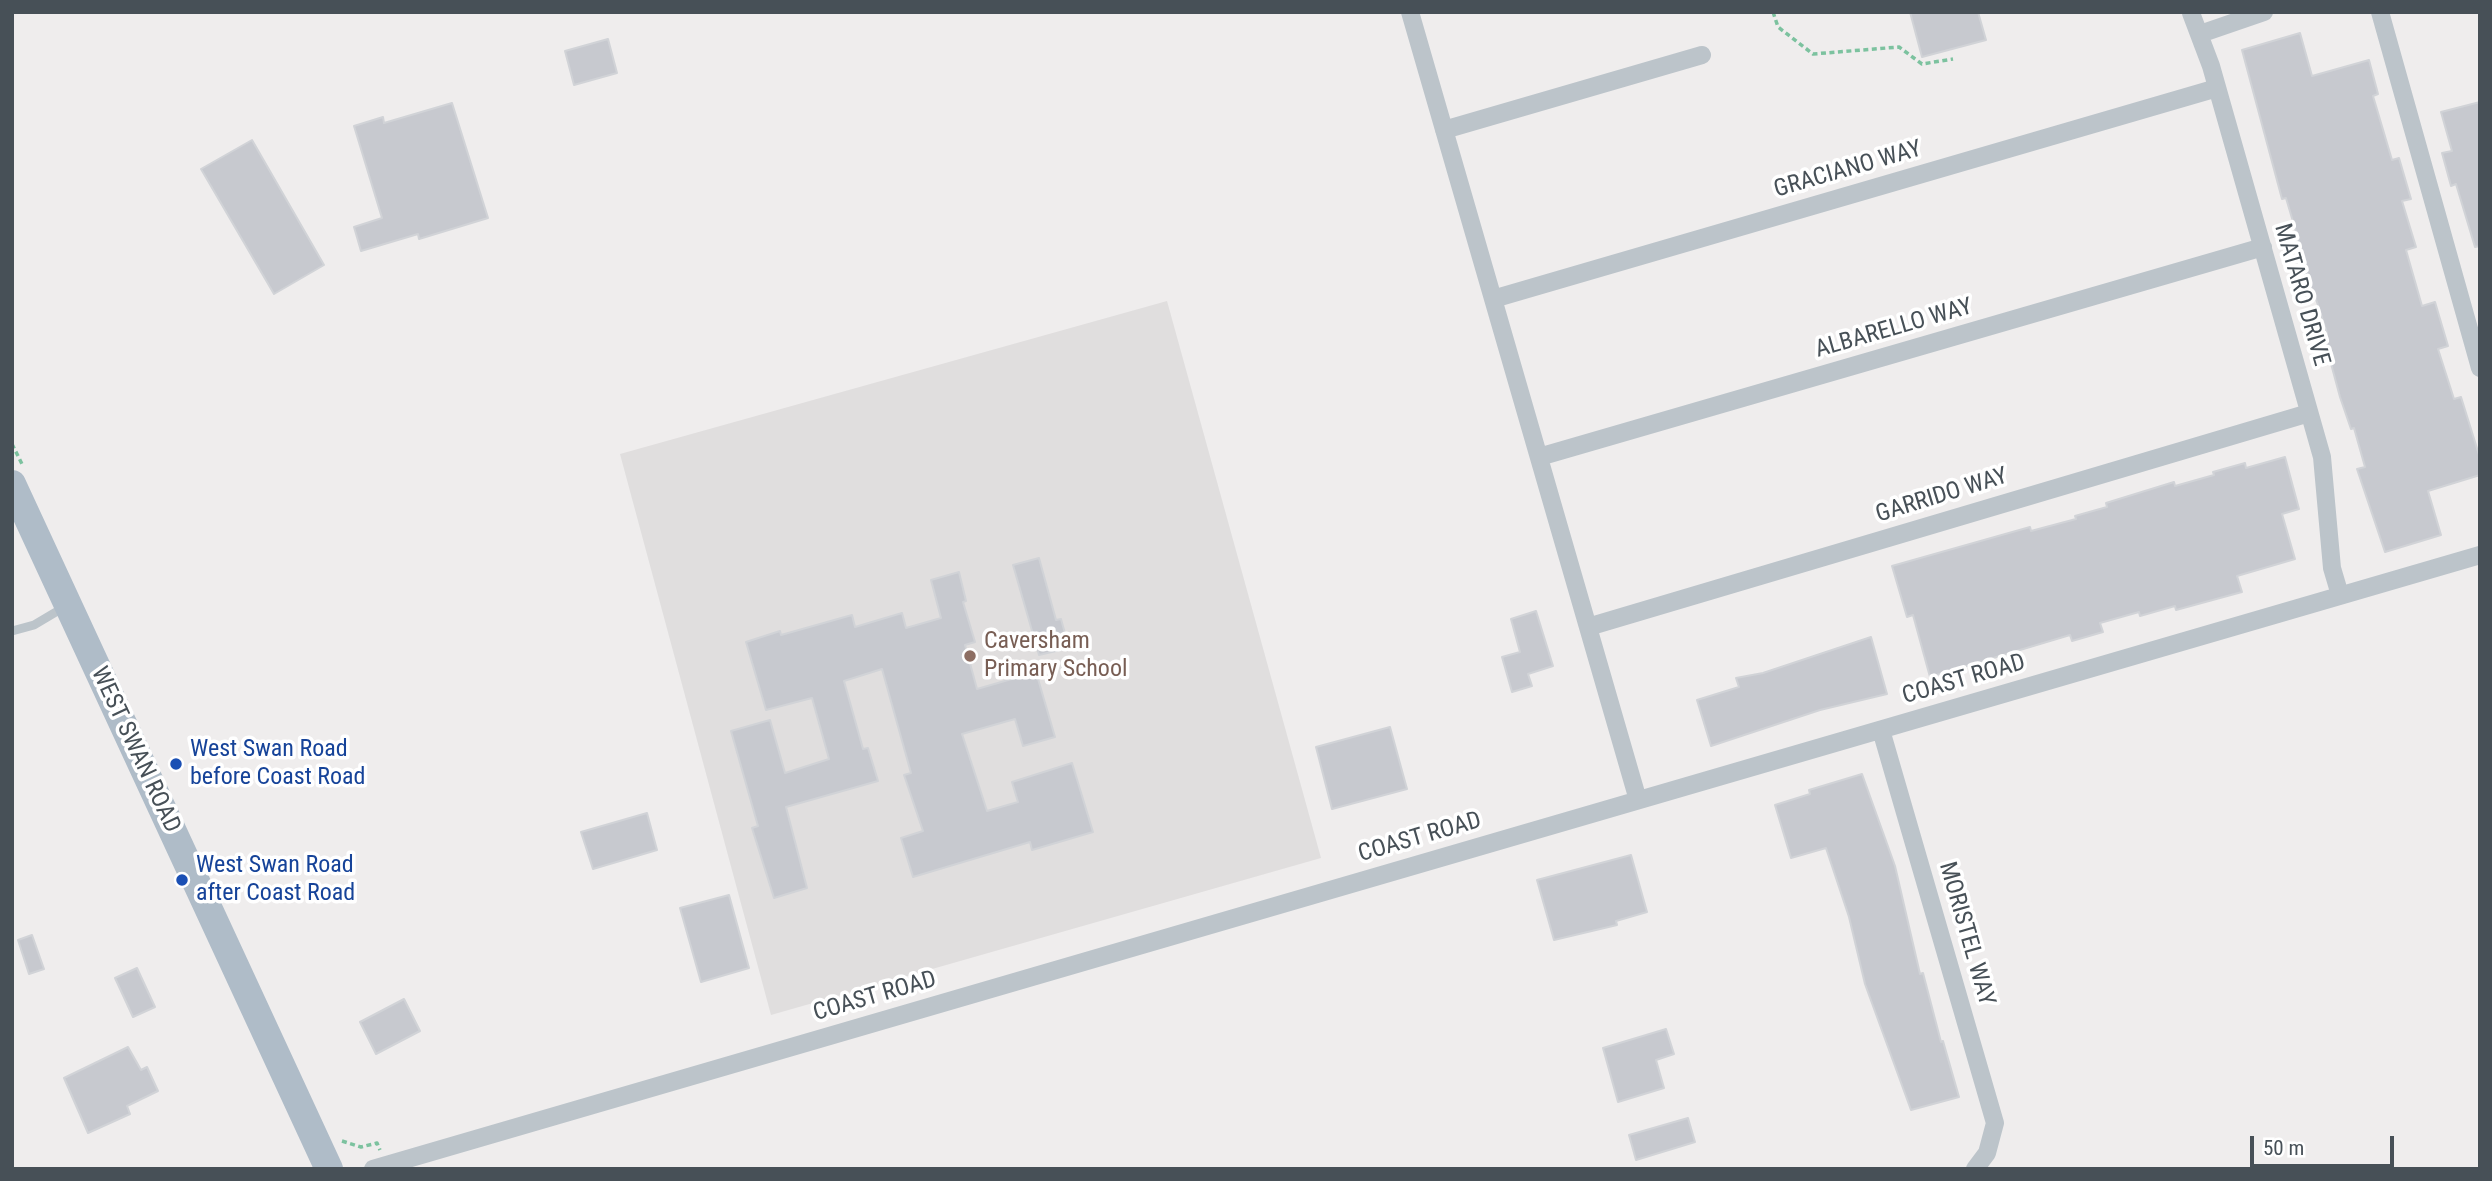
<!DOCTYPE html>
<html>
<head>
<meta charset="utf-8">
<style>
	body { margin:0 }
	#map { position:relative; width:2492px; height:1181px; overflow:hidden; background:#efeded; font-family:"Roboto Condensed",sans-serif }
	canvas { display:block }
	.frame { position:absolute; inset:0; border:14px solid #475057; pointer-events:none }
	.scale { position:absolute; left:2250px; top:1136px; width:144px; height:32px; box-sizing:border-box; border:4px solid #475057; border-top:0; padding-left:9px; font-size:21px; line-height:24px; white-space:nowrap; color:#475057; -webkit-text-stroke:5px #fff; paint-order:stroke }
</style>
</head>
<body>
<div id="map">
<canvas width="2492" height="1181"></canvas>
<div class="frame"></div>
<div class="scale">50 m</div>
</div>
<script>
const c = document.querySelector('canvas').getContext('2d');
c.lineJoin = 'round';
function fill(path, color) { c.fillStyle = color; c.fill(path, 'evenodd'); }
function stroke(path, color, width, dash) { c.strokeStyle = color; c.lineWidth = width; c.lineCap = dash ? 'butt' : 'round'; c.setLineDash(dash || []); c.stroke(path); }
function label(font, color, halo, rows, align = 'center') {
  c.font = font + ' "Roboto Condensed",sans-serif'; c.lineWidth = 7; c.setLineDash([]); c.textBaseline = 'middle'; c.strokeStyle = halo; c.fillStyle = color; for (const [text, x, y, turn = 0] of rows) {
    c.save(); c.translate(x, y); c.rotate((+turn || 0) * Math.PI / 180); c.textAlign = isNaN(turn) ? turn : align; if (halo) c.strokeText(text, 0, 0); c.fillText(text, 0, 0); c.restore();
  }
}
fill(new Path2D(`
	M1167,301L1321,858L771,1015L620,454Z`), '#e0dede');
const building = new Path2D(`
	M1910,12H1978L1986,40L1922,57Z
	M2300,33L2312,76L2369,60L2378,94L2373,96L2392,160L2399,158L2411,199L2402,201L2416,247L2406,250L2422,306L2435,302L2448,346L2438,349L2454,399L2461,397L2480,458V475L2428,491L2441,535L2385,552L2357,469L2365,467L2354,428L2351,429L2340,397L2323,334L2327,333L2315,296L2307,299L2299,271L2307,269L2286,198L2282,199L2242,50Z
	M608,39L617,73L574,85L565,51Z
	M2480,102V246L2475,247L2456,184L2451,186L2442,153L2452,151L2441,112Z
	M452,103L488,218L419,239L418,234L361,251L354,227L382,218L354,126L383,117L384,123Z
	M252,140L324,265L274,294L201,169Z
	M2285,457L2299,509L2282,514L2295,559L2237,576L2242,592L2176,610L2175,606L2140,616L2139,612L2100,623L2103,632L2072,641L2070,635L1930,677L1913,615L1907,617L1892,566L2030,527L2031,531L2076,519L2075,516L2107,507L2106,503L2174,482L2175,486L2214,475L2213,472L2245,463L2246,468Z
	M1039,558L1056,620L1061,619L1069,648L1039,655L1013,565Z
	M959,572L966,601L963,602L975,642L965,645L977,689L1036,672L1055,737L1023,746L1015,719L962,734L987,811L1018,802L1012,782L1072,763L1093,832L1032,850L1030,842L913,877L901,838L923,831L904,775L911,773L882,669L844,681L863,749L868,748L878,781L786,807L807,888L774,898L752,828L758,826L731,731L770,720L785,773L829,759L812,698L766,710L746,642L780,631L781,635L852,615L855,627L902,613L906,628L941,618L931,580Z
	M1536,611L1553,666L1528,674L1532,686L1512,692L1502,657L1520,652L1511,619Z
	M1871,637L1887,694L1820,710L1711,746L1697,700L1739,687L1736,678L1763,673Z
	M1390,727L1407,789L1332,809L1316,747Z
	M1862,774L1895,866L1920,974L1923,973L1941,1042L1943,1041L1959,1097L1911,1110L1865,984L1849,917L1826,848L1791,858L1775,805L1810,794L1809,790Z
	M647,813L657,850L593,869L581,832Z
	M1631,855L1647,912L1616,921L1617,925L1554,940L1537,880Z
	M729,895L749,968L701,982L680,908Z
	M32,935L44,969L29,974L18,940Z
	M137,968L155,1007L133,1017L115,978Z
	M404,999L420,1031L376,1054L360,1022Z
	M1666,1029L1674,1054L1656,1060L1664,1088L1618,1102L1603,1048Z
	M128,1047L141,1070L147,1067L158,1091L127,1106L130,1114L88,1133L64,1078Z
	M1688,1118L1695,1142L1636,1160L1629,1135Z`);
fill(building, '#c7c9cf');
stroke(building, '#d1d3d7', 2);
stroke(new Path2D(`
	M1773,12L1778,27L1813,54L1899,47L1922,64L1953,59
	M12,444L22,464
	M342,1141L361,1147L377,1143L380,1150`), '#7cc29f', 3.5, [5, 3.5]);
stroke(new Path2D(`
	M12,631L34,625L66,606`), '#bcc4ca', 9);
stroke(new Path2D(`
	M1410,12L1638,800
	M2380,12L2480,368
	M2191,13L2211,66L2322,457L2332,568L2340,595
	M2200,34L2264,12
	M1444,130L1702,55
	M1493,299L2217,88
	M1539,457L2263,247
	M1588,627L2309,413
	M1881,730L1995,1123L1987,1153L1975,1169
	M373,1169L2480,555`), '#bcc4ca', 18);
stroke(new Path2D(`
	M12,484L329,1169`), '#afbcc8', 28);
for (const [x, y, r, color] of [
	[970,656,7,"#8d6e63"],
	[176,764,7,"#1a4fb4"],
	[182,880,7,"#1a4fb4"]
]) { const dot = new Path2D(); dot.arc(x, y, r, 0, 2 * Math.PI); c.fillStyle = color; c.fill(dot); stroke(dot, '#fff', 2.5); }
label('24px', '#475057', '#fff', [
	["GRACIANO WAY",1848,170,-16],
	["MATARO DRIVE",2301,295,74],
	["ALBARELLO WAY",1894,329,-16],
	["GARRIDO WAY",1942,496,-17],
	["COAST ROAD",1964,680,-16],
	["WEST SWAN ROAD",135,750,65],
	["COAST ROAD",1420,838,-16],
	["MORISTEL WAY",1966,934,74],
	["COAST ROAD",875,997,-16]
]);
label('24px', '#785e54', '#fff', [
	["Caversham",984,642],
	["Primary School",984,670]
], 'left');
label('24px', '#164399', '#fff', [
	["West Swan Road",190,750],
	["before Coast Road",190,778],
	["West Swan Road",196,866],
	["after Coast Road",196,894]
], 'left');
</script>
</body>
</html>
